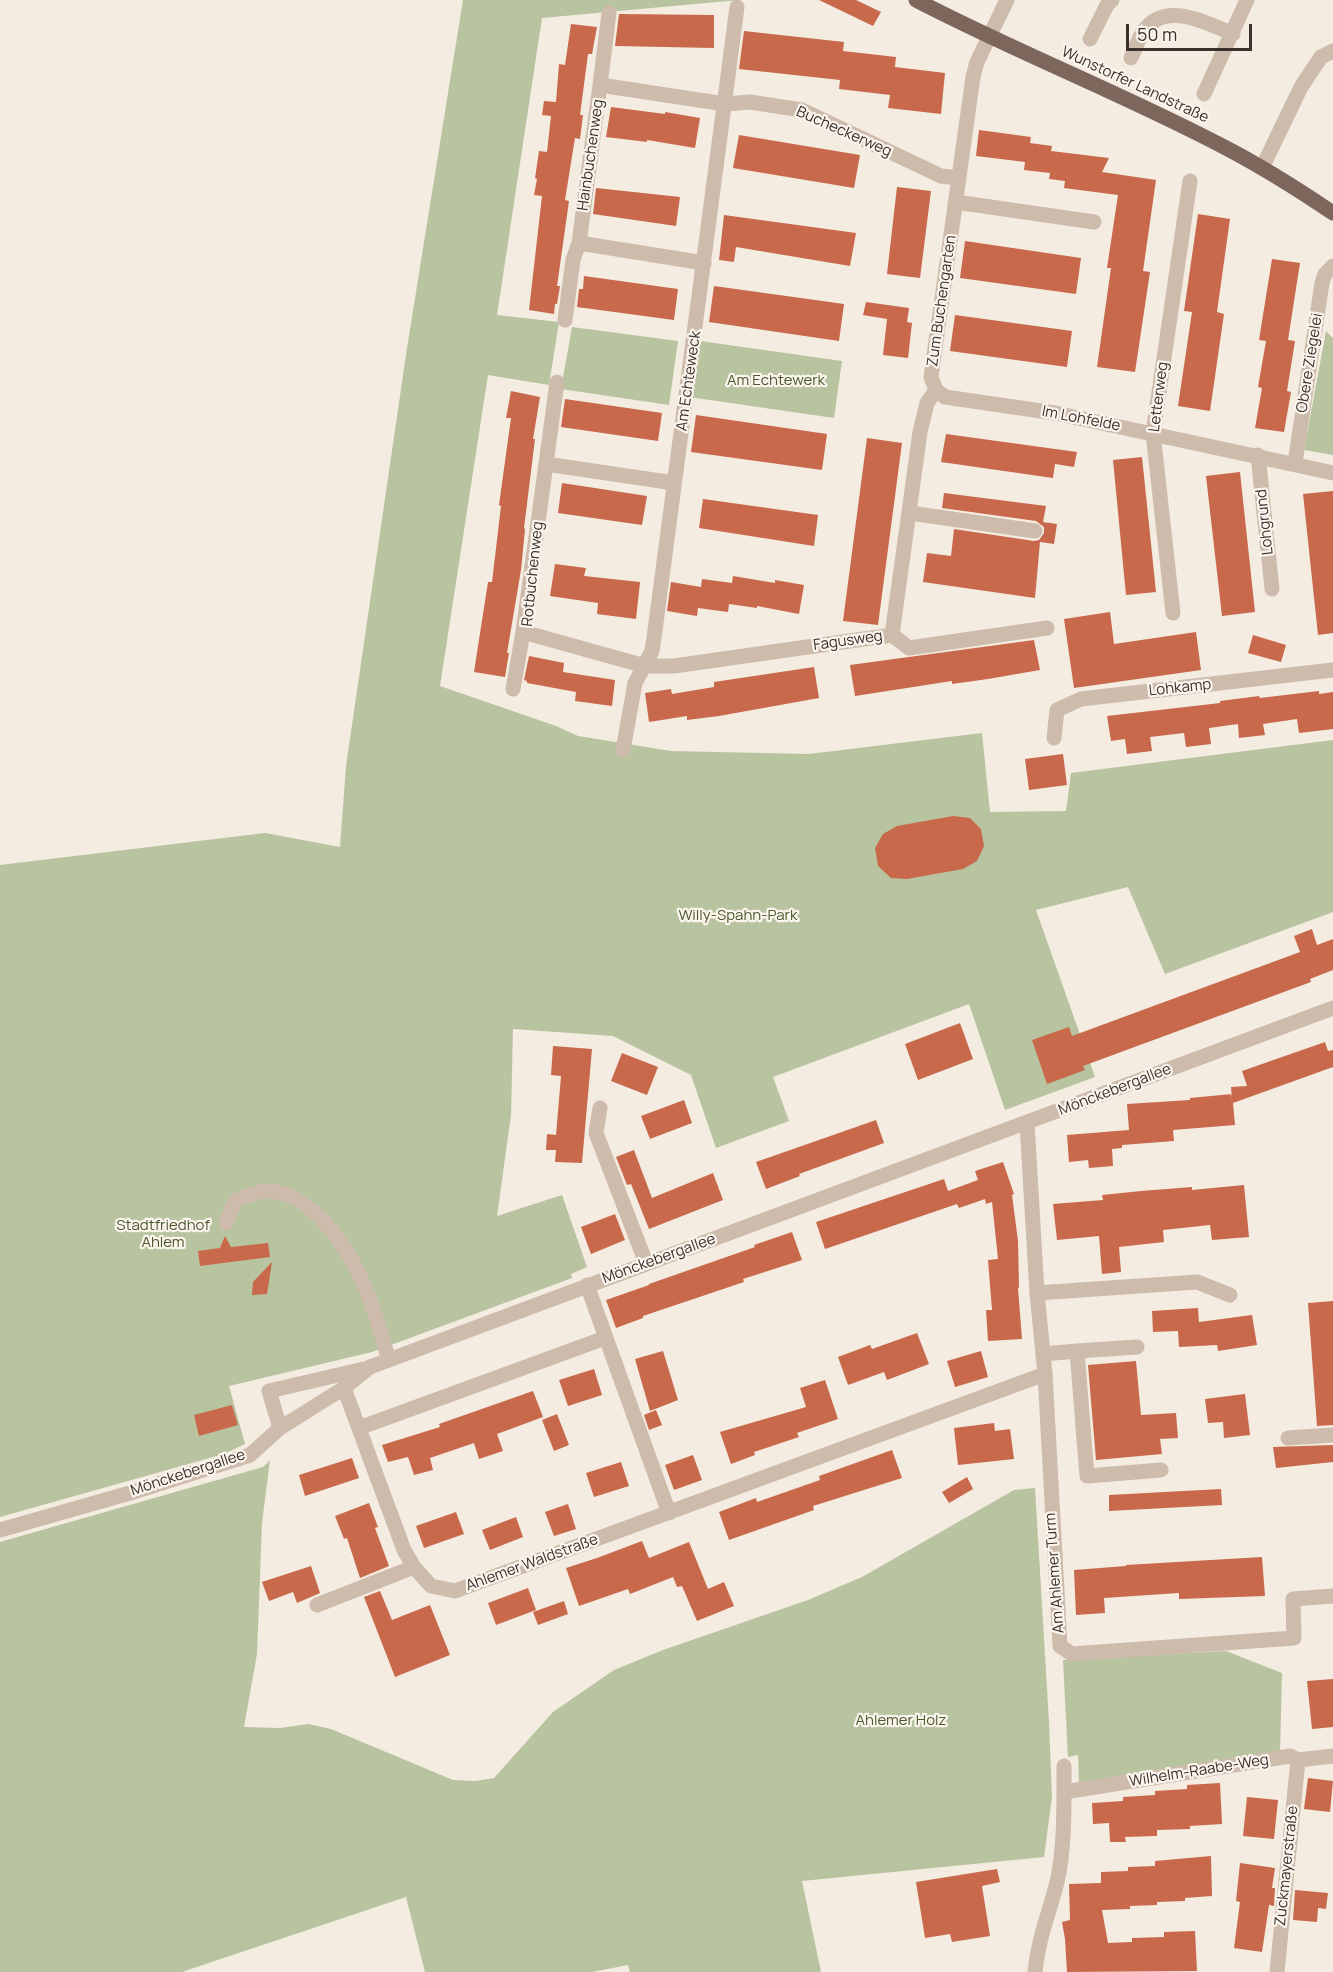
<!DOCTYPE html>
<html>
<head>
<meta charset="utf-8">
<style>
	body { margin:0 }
	#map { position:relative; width:1333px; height:1972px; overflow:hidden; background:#f4ebe1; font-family:Manrope,sans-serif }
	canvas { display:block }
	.scale { position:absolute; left:1126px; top:24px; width:126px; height:27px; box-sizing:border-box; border:3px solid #3b302b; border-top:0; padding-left:8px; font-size:18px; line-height:21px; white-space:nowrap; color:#3b302b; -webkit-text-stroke:4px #fbf5ee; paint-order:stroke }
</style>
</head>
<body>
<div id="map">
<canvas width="1333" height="1972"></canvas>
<div class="scale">50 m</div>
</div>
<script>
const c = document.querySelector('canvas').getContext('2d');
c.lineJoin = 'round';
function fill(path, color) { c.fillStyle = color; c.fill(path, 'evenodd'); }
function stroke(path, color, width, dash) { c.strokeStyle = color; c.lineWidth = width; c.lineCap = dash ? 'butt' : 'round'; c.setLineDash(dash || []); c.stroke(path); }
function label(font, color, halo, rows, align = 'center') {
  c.font = font + ' Manrope,sans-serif'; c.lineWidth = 4.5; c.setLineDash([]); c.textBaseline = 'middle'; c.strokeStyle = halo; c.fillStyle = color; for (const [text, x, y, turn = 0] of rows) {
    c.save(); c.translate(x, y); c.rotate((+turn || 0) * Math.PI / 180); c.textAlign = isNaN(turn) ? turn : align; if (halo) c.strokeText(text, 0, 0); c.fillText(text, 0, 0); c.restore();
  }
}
fill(new Path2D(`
	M463,0H739L542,18L497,315L559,322L549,385L488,375L440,686L556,726L578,736L671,751L809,754L982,733L990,812L1066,811L1071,773L1333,740V912L1165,974L1128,887L1036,910L1095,1077L1005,1110L969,1004L773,1077L789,1121L716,1148L691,1075L613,1036L513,1029L511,1115L497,1216L562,1195L587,1267L571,1274L572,1278L372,1352L229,1386L245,1444L224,1454L0,1517V865L265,833L340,847L346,766L407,348Z
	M572,327L678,341L669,405L561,389Z
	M1326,331L1333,338V455L1304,450Z
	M700,341L842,361L834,418L689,397Z
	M270,1460L262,1523L257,1654L244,1727L280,1728L308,1724L331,1729L453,1780L475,1781L494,1778L553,1712L614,1670L663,1650L808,1600L862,1577L1014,1490L1035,1488L1049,1722L1052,1797L1044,1857L802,1881L821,1972H630L628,1965L592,1972H425L406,1897L182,1972H0V1542L263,1467Z
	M1226,1651L1282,1673L1280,1752L1136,1773L1079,1783L1078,1755L1068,1757L1063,1660Z`), '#b8c4a0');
fill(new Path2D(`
	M819,0H856L881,12L873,26Z
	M619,14L714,15V48L615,46Z
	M571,24L597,27L592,54H588L580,115H583L580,139L575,138L565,200L569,201L557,286H560L557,304H555L554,314L529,310L542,196L534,195L537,179L535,178L539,151L547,152L551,116L542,115L544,101L556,102L559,64L565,65Z
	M744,31L844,42L843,51L896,57L895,67L945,73L941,114L888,108L890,95L839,89L840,80L739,69Z
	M611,107L665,114V112L700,118L695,148L647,140V142L606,137Z
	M979,130L1031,137L1030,143L1052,146L1051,151L1109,158L1102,172L1156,180L1143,271L1150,272L1135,372L1097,367L1111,268H1107L1118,195L1064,188L1065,181L1049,179L1050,173L1024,170L1025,162L976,156Z
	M739,135L860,155L854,188L733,168Z
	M897,187L931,191L920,278L887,274Z
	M596,188L680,197L676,226L593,214Z
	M1198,214L1230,219L1217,312L1224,314L1210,411L1178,406L1192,312L1184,311Z
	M724,215L856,233L850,266L736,247L734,262L719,260Z
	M965,241L1081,258L1076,294L960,278Z
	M1272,259L1300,263L1288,340L1295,341L1287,391L1291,392L1284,432L1255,428L1262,388L1258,387L1266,341L1259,340Z
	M584,276L678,289L674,320L577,307L579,289H583Z
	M714,286L844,304L839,341L709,322Z
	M866,302L909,308L907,322L912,323L908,358L883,355L887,319L863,315Z
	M955,315L1072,331L1067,367L950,351Z
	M511,391L540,397L533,439H535L524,528L525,529L521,570L507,653H509L505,677L474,672L488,582H492L501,506L499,505L511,418H506Z
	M565,399L662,413L658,441L561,427Z
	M696,415L827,434L822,470L691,452Z
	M946,434L1077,452L1074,467L1055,464L1053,478L941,462Z
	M867,438L902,443L878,625L843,621Z
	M1142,457L1156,592L1126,595L1113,460Z
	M1240,472L1255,612L1222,616L1206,476Z
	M562,483L647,496L642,525L558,513Z
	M1333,491V633L1318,635L1303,494Z
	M944,493L1046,506L1043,522L1057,524L1054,544L1040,542L1035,598L923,582L927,553L951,556L954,529L1034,541L1039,540L1044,533V527L1036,521L942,508Z
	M703,499L818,515L814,546L699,528Z
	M555,564L586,568L584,576L640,582L636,619L597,614L598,603L550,596Z
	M733,576L775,583V580L804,585L799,614L757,606V608L729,604L728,612L698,608L697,616L667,611L671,582L701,587L702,579L732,583Z
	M1110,612L1114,644L1196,632L1201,670L1074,688L1064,619Z
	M1253,635L1286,645L1281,662L1248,653Z
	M1034,640L1040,670L988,679L952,684V681L855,696L850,665Z
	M529,656L564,663L563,672L615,680L612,706L575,701L576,692L527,683V681L524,680Z
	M814,667L819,698L719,716L687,720V716L649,722L645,693L671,689L672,694L714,687V682Z
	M1319,691V694L1333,692V729L1299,733L1297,719L1263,724L1265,735L1239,738L1238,724L1209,728L1211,744L1186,747L1184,733L1150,737L1152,751L1127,754L1125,739L1111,741L1107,716L1220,703V701L1259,696L1260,698Z
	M1063,754L1067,785L1029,790L1025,759Z
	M953,816L970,818L981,829L984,846L977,861L963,869L907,879L891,878L878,866L875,848L883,834L897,826Z
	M1312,929L1317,945L1333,939V970L1310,979L1311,982L1083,1066L1085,1070L1047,1084L1032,1040L1069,1027L1072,1036L1300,952L1294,936Z
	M960,1023L973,1059L918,1080L905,1044Z
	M1325,1042L1328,1051L1333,1050V1067L1233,1103L1235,1125L1173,1130L1174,1141L1122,1145V1148L1112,1149L1113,1166L1089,1168L1088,1160L1069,1162L1067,1135L1129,1130L1127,1104L1190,1100V1098L1232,1094V1099L1231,1087L1247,1086L1242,1071Z
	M553,1046L592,1049L582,1163L555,1162L556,1150H546L547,1134L556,1135L561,1076L551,1075Z
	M622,1053L658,1067L647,1095L611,1081Z
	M684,1100L692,1123L650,1139L641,1116Z
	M876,1120L884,1143L799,1174L800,1176L766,1189L756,1162Z
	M634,1150L652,1198L713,1173L723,1200L649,1229L631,1184L627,1185L616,1157Z
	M1003,1162L1014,1194L1012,1195L1018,1241L1019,1288H1018L1022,1339L988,1341L986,1310H992L988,1260L998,1259L992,1202L986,1204L985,1199L959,1208L957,1204L825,1249L816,1222L944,1179L948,1191L978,1180L975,1171Z
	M1244,1185L1249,1237L1212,1240L1210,1225L1163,1230L1164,1242L1119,1247L1121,1272L1102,1274L1099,1236L1057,1240L1053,1204L1103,1200L1102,1195L1141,1191L1192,1187V1190Z
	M615,1214L625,1240L591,1254L581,1227Z
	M792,1232L802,1260L743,1279L744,1282L643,1316V1318L616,1328L606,1300L649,1285V1284L755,1247L754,1245Z
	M225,1236L231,1247L268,1243L270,1257L200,1266L198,1251L220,1248Z
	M272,1262L267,1294L252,1295L253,1282Z
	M1333,1301V1425L1317,1426L1308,1303Z
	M1198,1308L1199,1322L1252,1315L1257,1345L1218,1351L1217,1345L1179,1347L1178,1331L1153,1332L1152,1311Z
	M917,1333L929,1364L887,1380L884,1372L848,1385L838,1357L870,1345L872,1349Z
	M663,1351L678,1400L650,1411L635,1359Z
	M981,1351L988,1377L955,1387L947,1361Z
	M1136,1361L1141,1415L1176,1413L1178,1438L1160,1439L1162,1454L1096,1460L1088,1365Z
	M594,1369L602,1395L568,1406L559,1380Z
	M825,1380L838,1419L797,1433L799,1437L754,1452L755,1455L731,1464L720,1432L806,1407L800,1388Z
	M533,1391L543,1417L497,1434L503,1451L479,1459L474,1443L430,1458L433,1470L414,1475L408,1457L388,1462L382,1445L440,1427L439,1424Z
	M1245,1394L1250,1435L1224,1438L1223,1422L1208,1423L1205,1399Z
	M232,1405L238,1425L199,1436L194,1415Z
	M656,1410L662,1425L649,1430L644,1415Z
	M557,1414L569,1445L554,1451L542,1420Z
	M994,1423L995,1431L1010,1429L1014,1459L958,1465L954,1428Z
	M1333,1445V1462L1276,1468L1273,1447Z
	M892,1450L902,1478L813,1506L814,1510L729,1540L719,1512L756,1498L757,1502L820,1480L819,1476Z
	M693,1455L702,1480L674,1490L665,1465Z
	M352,1458L359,1478L305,1496L299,1475Z
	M621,1462L629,1486L594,1497L586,1473Z
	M967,1477L973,1489L949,1503L942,1492Z
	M1221,1489L1222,1505L1109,1511V1495Z
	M369,1503L378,1527L375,1528L389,1566L360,1578L347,1538L344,1539L335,1516Z
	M568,1504L576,1529L554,1536L545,1512Z
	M456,1512L464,1534L424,1548L416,1526Z
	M516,1517L523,1537L490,1550L482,1530Z
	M642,1541L649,1558L689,1542L708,1589L724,1582L734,1606L697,1621L682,1586L677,1587L673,1577L630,1594L628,1589L579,1606L566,1568L597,1558Z
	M1262,1557L1265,1596L1179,1599V1593L1104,1598L1105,1613L1076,1615L1074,1570L1126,1566V1565Z
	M311,1566L320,1593L297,1603L293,1592L269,1601L262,1582Z
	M528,1588L536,1610L496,1625L488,1603Z
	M380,1591L392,1620L430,1605L450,1655L395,1677L364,1597Z
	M564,1601L568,1614L538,1625L533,1612Z
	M1333,1679V1727L1312,1729L1307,1681Z
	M1308,1778L1333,1781L1330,1812L1304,1809Z
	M1220,1783L1222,1824L1190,1826V1829L1157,1830V1836L1125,1837L1126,1842H1110L1109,1823L1093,1824L1092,1803L1123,1801V1797L1155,1795V1791L1187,1789V1785Z
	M1247,1797L1278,1800L1274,1839L1243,1836Z
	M1211,1856L1212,1896L1185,1898V1901L1157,1902V1905L1130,1906V1909L1102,1910L1108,1943L1132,1942V1938L1164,1937V1932L1195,1931L1197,1971L1067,1972L1065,1939L1062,1922L1070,1920L1069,1884L1101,1883V1872L1128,1871V1867L1155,1866V1861Z
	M1240,1863L1275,1868L1272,1888H1275L1274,1906L1269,1905L1262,1952L1234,1948L1240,1902L1236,1901Z
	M997,1869L1000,1882L982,1886L990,1936L952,1942L950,1934L925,1938L916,1882Z
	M1295,1890L1328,1893L1326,1909L1318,1908L1317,1922L1293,1920Z`), '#c8694b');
stroke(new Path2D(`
	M1007,0L977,62L973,77L931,377L936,390L945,397L1055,413L1333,473
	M1090,39L1107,5L1112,0
	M1131,58C1135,49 1138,40 1143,32C1164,0 1205,22 1233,34
	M600,85L609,13
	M1204,94L1247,0
	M1262,168L1301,87L1321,57L1333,51
	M956,202L1094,222
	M704,263L579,243L600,85L725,104L750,102L802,110L941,176L959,178
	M565,320L573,260L579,243
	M1258,455L1272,589
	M1295,463L1322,283L1325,274L1333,266
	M546,464L557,382
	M674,483L546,464L523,632L645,666H674L892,635L909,648L1047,628
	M910,513L1035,531
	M1173,613L1153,433L1190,181
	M892,635L920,432L927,403L936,390
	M513,689L523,632
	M1054,738L1057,710L1081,699L1333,670
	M623,750L635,683L652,651L654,638L737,7
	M600,1108L596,1133L646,1263
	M1027,1123L1037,1293L1045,1374L1060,1646L1072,1654L1294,1638L1293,1599L1333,1596
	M226,1223L235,1201C244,1198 256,1191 265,1191C307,1189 344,1242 360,1276C373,1302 380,1332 389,1360
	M587,1285L669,1513
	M1037,1293L1197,1282L1230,1295
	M1077,1351L1137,1347
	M1043,1354L1077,1351L1087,1476L1161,1470
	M344,1388L404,1550L414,1567L431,1586L455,1591L1045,1374
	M280,1428L269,1391L364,1369
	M359,1428L605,1338
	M1288,1438L1333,1435
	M0,1530L130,1493L250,1455L280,1428L344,1388L370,1367L1333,1008
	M317,1605L414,1567
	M1064,1792L1290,1756L1298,1760L1333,1756
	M1035,1972C1038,1939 1049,1914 1057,1882C1065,1848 1064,1801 1064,1766
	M1277,1972L1298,1760`), '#cdbbac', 15);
stroke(new Path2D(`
	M916,0C1018,53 1126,95 1228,149C1264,168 1299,190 1333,213`), '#7d675c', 15);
label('15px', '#3b302b', '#fbf5ee', [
	["Wunstorfer Landstraße",1135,85,25],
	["Bucheckerweg",844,132,24],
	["Hainbuchenweg",591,155,-82],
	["Zum Buchengarten",942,301,-82],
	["Obere Ziegelei",1310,363,-81],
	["Am Echteweck",689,381,-82],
	["Letterweg",1159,397,-83],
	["Im Lohfelde",1081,419,11],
	["Lohgrund",1265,522,-96],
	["Rotbuchenweg",533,574,-84],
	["Fagusweg",848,641,-8],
	["Lohkamp",1180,688,-6],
	["Mönckebergallee",1115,1090,-21],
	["Mönckebergallee",659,1259,-20],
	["Mönckebergallee",188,1473,-18],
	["Ahlemer Waldstraße",532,1563,-20],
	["Am Ahlemer Turm",1055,1573,-94],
	["Wilhelm-Raabe-Weg",1199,1771,-9],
	["Zuckmayerstraße",1287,1866,-84]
]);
label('15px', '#4a5a2e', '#fbf5ee', [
	["Am Echtewerk",776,381],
	["Willy-Spahn-Park",738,916],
	["Stadtfriedhof",163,1226],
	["Ahlem",163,1243],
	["Ahlemer Holz",901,1721]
]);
</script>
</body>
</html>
